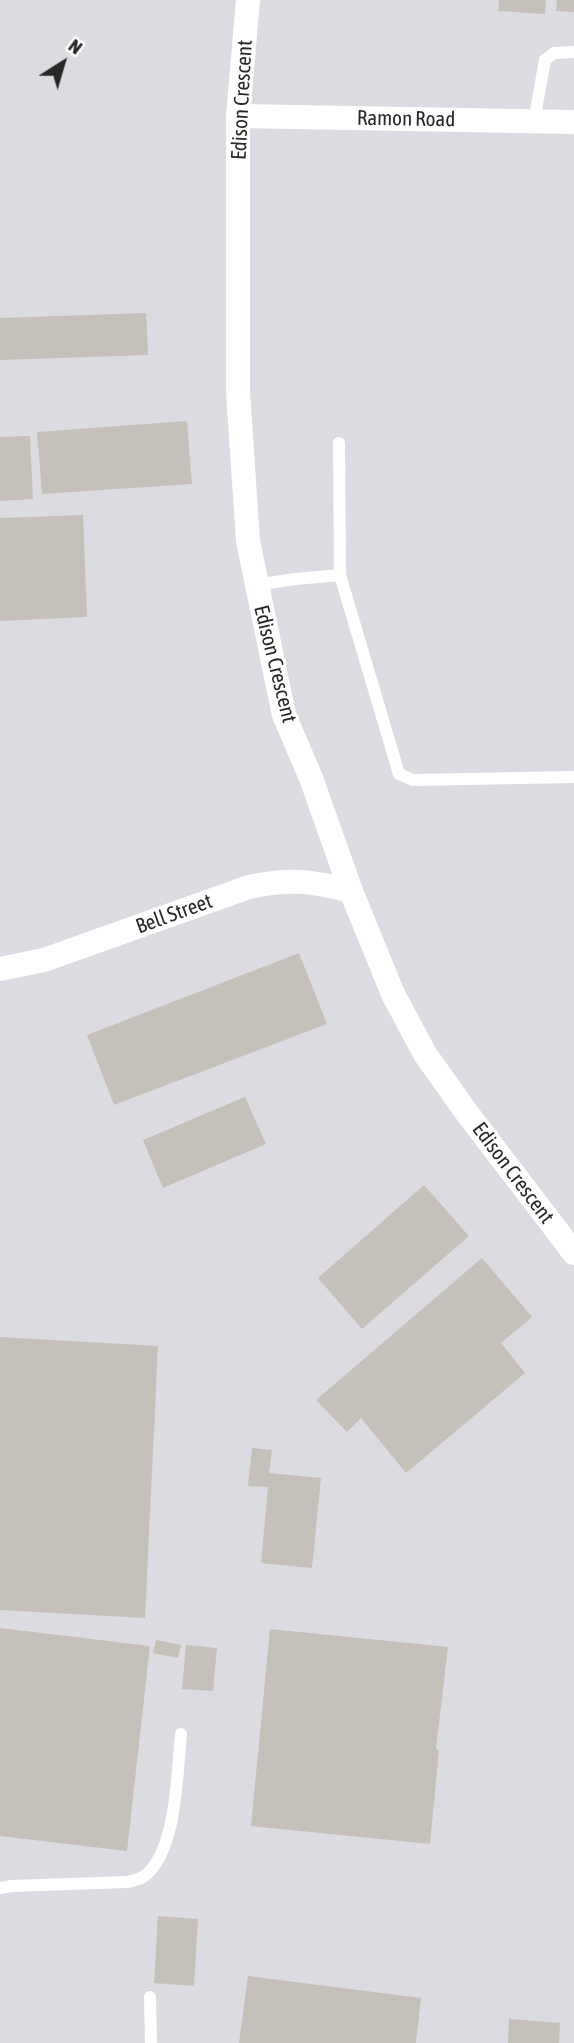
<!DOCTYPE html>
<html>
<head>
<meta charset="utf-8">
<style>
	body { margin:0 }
	#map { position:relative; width:574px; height:2043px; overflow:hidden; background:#eae3db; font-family:"Asap Condensed",sans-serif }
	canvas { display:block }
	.north { position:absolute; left:28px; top:28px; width:70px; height:70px; -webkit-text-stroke:5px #fff; paint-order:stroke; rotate:37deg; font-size:19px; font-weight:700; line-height:28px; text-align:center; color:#282828 }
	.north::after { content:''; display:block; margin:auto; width:24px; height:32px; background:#282828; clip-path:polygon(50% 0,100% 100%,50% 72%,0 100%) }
</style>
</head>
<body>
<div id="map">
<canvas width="574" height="2043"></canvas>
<div class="north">N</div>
</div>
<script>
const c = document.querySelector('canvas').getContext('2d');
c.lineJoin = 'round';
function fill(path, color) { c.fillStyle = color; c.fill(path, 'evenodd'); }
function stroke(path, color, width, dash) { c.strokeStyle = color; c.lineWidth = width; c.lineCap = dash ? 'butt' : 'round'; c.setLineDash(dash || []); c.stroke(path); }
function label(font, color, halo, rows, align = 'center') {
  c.font = font + ' "Asap Condensed",sans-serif'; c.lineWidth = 6; c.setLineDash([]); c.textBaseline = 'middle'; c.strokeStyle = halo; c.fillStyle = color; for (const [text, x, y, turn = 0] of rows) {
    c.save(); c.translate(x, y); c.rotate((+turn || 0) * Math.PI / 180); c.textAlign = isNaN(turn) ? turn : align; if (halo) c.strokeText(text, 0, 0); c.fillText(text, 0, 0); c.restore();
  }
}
fill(new Path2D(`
	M0,0H574V2043H0Z`), '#dddbe2');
fill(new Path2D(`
	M499,0H546L545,14L498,11Z
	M557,0H574V12L556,11Z
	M146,313L148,355L0,360V318Z
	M187,421L192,484L42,494L37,432Z
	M30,436L33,499L0,501V437Z
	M83,515L87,617L0,621V518Z
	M299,953L327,1024L114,1105L87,1035Z
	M245,1097L266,1144L163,1188L143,1140Z
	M424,1185L469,1236L362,1329L318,1278Z
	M482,1258L532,1317L501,1343L525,1373L406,1473L361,1418L347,1432L316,1400Z
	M0,1337L158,1346L145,1618L0,1610Z
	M252,1448L272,1450L269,1473L321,1478L312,1568L261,1563L268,1487L248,1486Z
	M0,1628L150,1646L127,1851L0,1836Z
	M270,1629L448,1647L436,1749L439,1750L430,1844L251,1826Z
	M156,1640L181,1645L178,1658L153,1653Z
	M186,1645L217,1648L213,1691L182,1689Z
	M158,1916L198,1919L194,1986L154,1983Z
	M248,1976L421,1998L416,2043H239Z
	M509,2019L560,2023L559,2043H508Z`), '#c5c0ba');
stroke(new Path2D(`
	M534,121L545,60L554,53L574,52
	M339,443L340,575
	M256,585L295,579L340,575L399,774L413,780L574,777
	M0,1888L12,1886L127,1882C132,1881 138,1880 143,1877C177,1854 177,1772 181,1734
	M150,1997L151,2043`), '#fff', 12);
stroke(new Path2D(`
	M248,0L238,116V392L248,541L284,715L311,778L351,891L393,994L425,1054L467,1113L574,1253
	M238,116L574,122
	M0,969L44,960L249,887C289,878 312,881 351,891`), '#fff', 24);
label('21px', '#282828', '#fff', [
	["Edison Crescent",242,100,-87],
	["Ramon Road",406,119,1],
	["Edison Crescent",275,664,76],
	["Bell Street",174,914,-20],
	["Edison Crescent",513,1173,53]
]);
</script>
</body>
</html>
